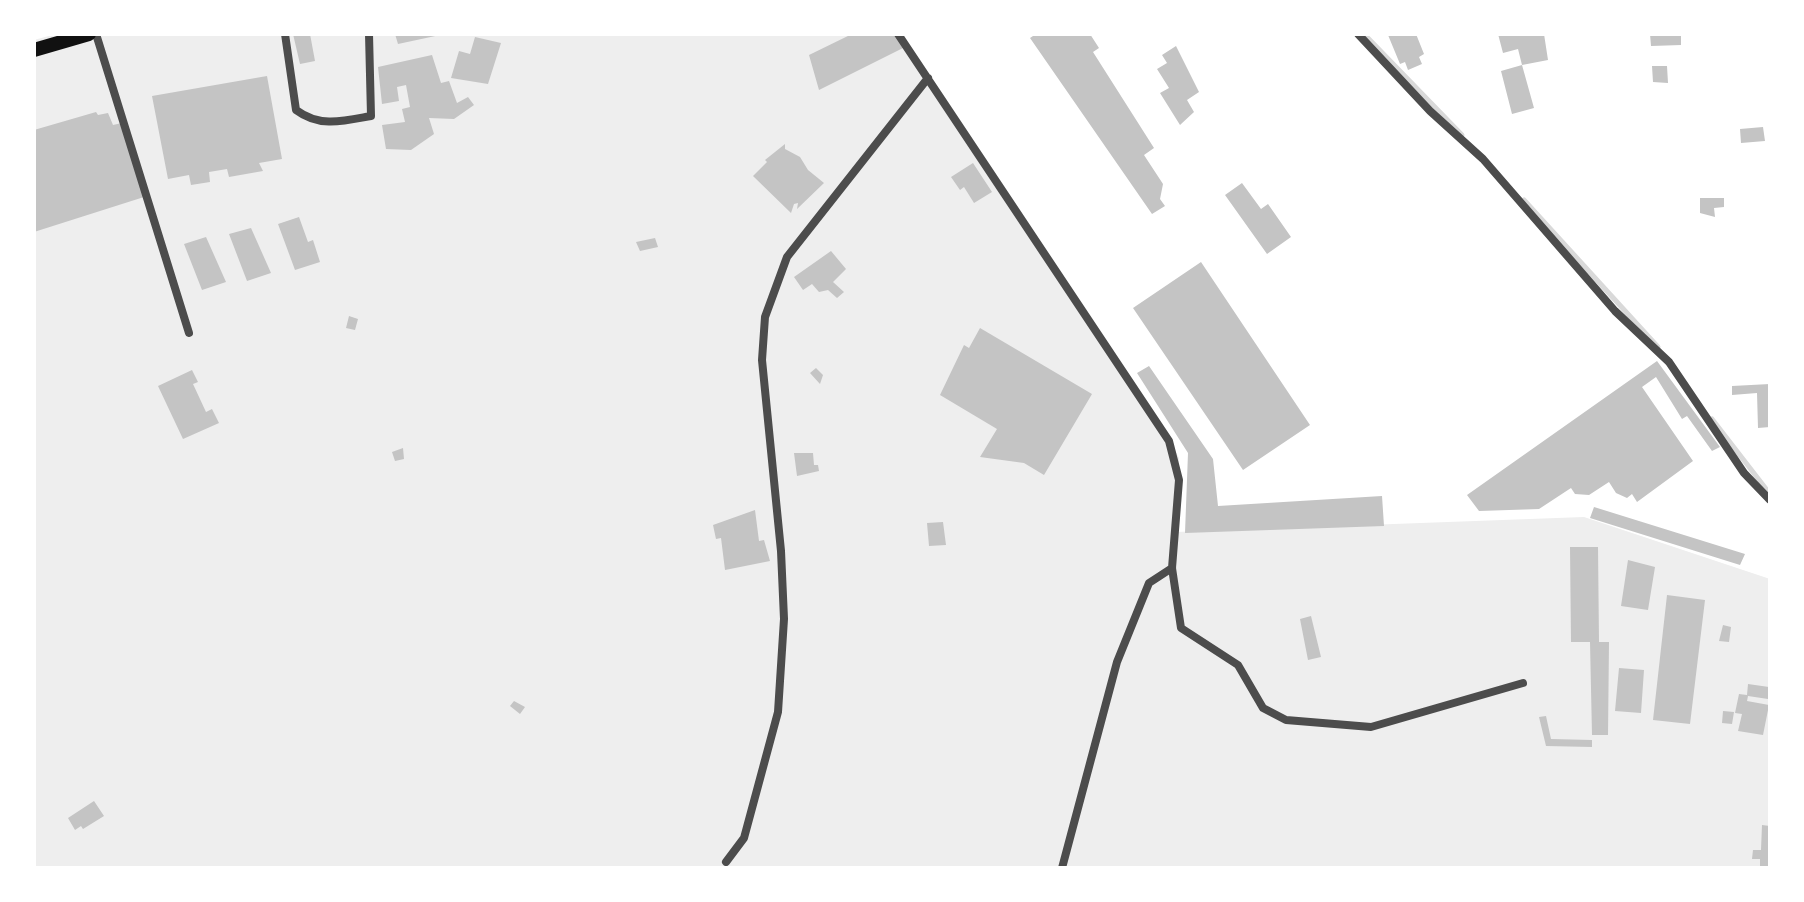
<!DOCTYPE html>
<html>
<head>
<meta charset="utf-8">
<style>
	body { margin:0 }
	#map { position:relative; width:1804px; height:902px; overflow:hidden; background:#fff; font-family:"DM Sans",sans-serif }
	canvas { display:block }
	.frame { position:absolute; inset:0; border:36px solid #fff; pointer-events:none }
</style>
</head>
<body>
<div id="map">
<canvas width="1804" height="902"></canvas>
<div class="frame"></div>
</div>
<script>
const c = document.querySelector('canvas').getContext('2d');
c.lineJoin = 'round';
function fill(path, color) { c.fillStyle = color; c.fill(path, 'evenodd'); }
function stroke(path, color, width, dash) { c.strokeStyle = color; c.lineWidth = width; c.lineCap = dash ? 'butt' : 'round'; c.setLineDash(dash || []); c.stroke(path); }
fill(new Path2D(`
	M56,34H893L929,82L1166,432L1179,458L1176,532L1584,517L1770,579V868H34V40Z`), '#eee');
stroke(new Path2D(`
	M1364,34L1462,135
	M1524,200L1658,347
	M1712,419L1770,494`), '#d9d9d9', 5);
fill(new Path2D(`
	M293,34H310L315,61L300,64Z
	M395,34H440V35L398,44Z
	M852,34H896L907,46L819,90L809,55Z
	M1036,34H1090L1099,48L1093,52L1154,148L1144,155L1163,184L1160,199L1165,206L1152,214L1030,38Z
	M1416,34L1424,54L1419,57L1422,64L1408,70L1405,62L1400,64L1388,35Z
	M1498,34H1544L1548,60L1522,65L1518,49L1503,53Z
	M1650,34H1681V45L1651,46Z
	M475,37L501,43L488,84L451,78L459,51L470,54Z
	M1176,46L1199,92L1187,100L1194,112L1180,125L1160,93L1169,88L1157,69L1167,63L1162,55Z
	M432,55L441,83L449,81L457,103L468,97L474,105L454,119L429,118L434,134L411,150L386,149L382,125L405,122L402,109L410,107L406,85L397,87L399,101L382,104L378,67Z
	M1522,65L1534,108L1512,114L1501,71Z
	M1652,66H1667L1668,83L1653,82Z
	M267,76L282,159L259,163L263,171L229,177L227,169L209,172L210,182L191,185L189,175L168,179L152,96Z
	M96,112L98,115L108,113L113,125L122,123L144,197L34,232V130Z
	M1763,127L1765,141L1741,143L1740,129Z
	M785,144V149L800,157L808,170L824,183L797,209L798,203L794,204L791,213L753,176L767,162L765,160Z
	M973,163L992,192L974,203L964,187L960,190L951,177Z
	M1242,183L1261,209L1268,204L1291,237L1267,254L1225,195Z
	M1700,198H1724V207L1714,208L1715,217L1700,213Z
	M299,217L308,242L313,240L320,262L295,270L278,224Z
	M251,228L271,273L247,281L229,234Z
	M206,237L226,282L202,290L184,244Z
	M655,238L658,247L640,251L636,242Z
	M831,251L846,269L833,282L844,292L837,298L828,290L819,292L812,284L803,290L794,277Z
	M1201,262L1310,425L1243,470L1133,308Z
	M349,316L358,319L355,330L346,328Z
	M980,328L1092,394L1044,475L1024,463L980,457L997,429L940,395L964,345L969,348Z
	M1657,361L1720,447L1712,451L1687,416L1682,419L1656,377L1642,387L1693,461L1637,502L1632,494L1627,498L1616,493L1609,482L1589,495L1575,494L1571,488L1539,509L1479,511L1467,495Z
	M1149,366L1213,459L1218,506L1382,496L1384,526L1185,533L1188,453L1137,373Z
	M816,368L823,375L820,384L810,373Z
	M192,370L198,382L193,384L206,412L212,409L219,423L183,439L158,386Z
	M1770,384V427L1758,428L1757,393L1732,395V386Z
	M403,448L404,459L395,461L392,452Z
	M794,453H813L814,465H818L819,471L797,476Z
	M1594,507L1745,554L1740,565L1590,518Z
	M755,510L759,541L764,540L770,561L725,570L721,538L716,539L713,525Z
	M943,522L946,545L929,546L927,523Z
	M1570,547H1598L1599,642H1609L1608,735H1592L1590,642H1571Z
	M1628,560L1655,567L1648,610L1621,606Z
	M1667,595L1705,600L1690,724L1653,720Z
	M1311,616L1321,657L1308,660L1300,619Z
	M1723,625L1731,627L1729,642L1719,641Z
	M1619,668L1644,670L1641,713L1615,711Z
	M1748,684L1769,687L1768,699L1748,696L1747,701L1769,705L1763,735L1738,731L1742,714L1735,713L1739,694L1747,695Z
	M514,701L525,707L520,714L510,706Z
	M1723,711L1734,712L1732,724L1722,723Z
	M1546,716L1551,739L1592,740V747L1546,746L1539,717Z
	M94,801L104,816L83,829L81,826L75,830L68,818Z
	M1762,825L1770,826V868H1760V859H1752L1753,850H1761Z`), '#c4c4c4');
stroke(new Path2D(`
	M96,34L189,333
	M285,34L296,110C320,128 344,121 371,116L369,34
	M898,34L1169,441L1179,480L1172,568L1181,628L1238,665L1263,708L1286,720L1371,727L1523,683
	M1358,34L1430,111L1483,159L1615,311L1669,362L1744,473L1770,500
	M726,862L744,838L778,712L784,619L781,551L762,360L765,317L787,257L928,78
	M1062,868L1117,662L1149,583L1172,568`), '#4c4c4c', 8);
stroke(new Path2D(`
	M34,50L89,34`), '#111', 14);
</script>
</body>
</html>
